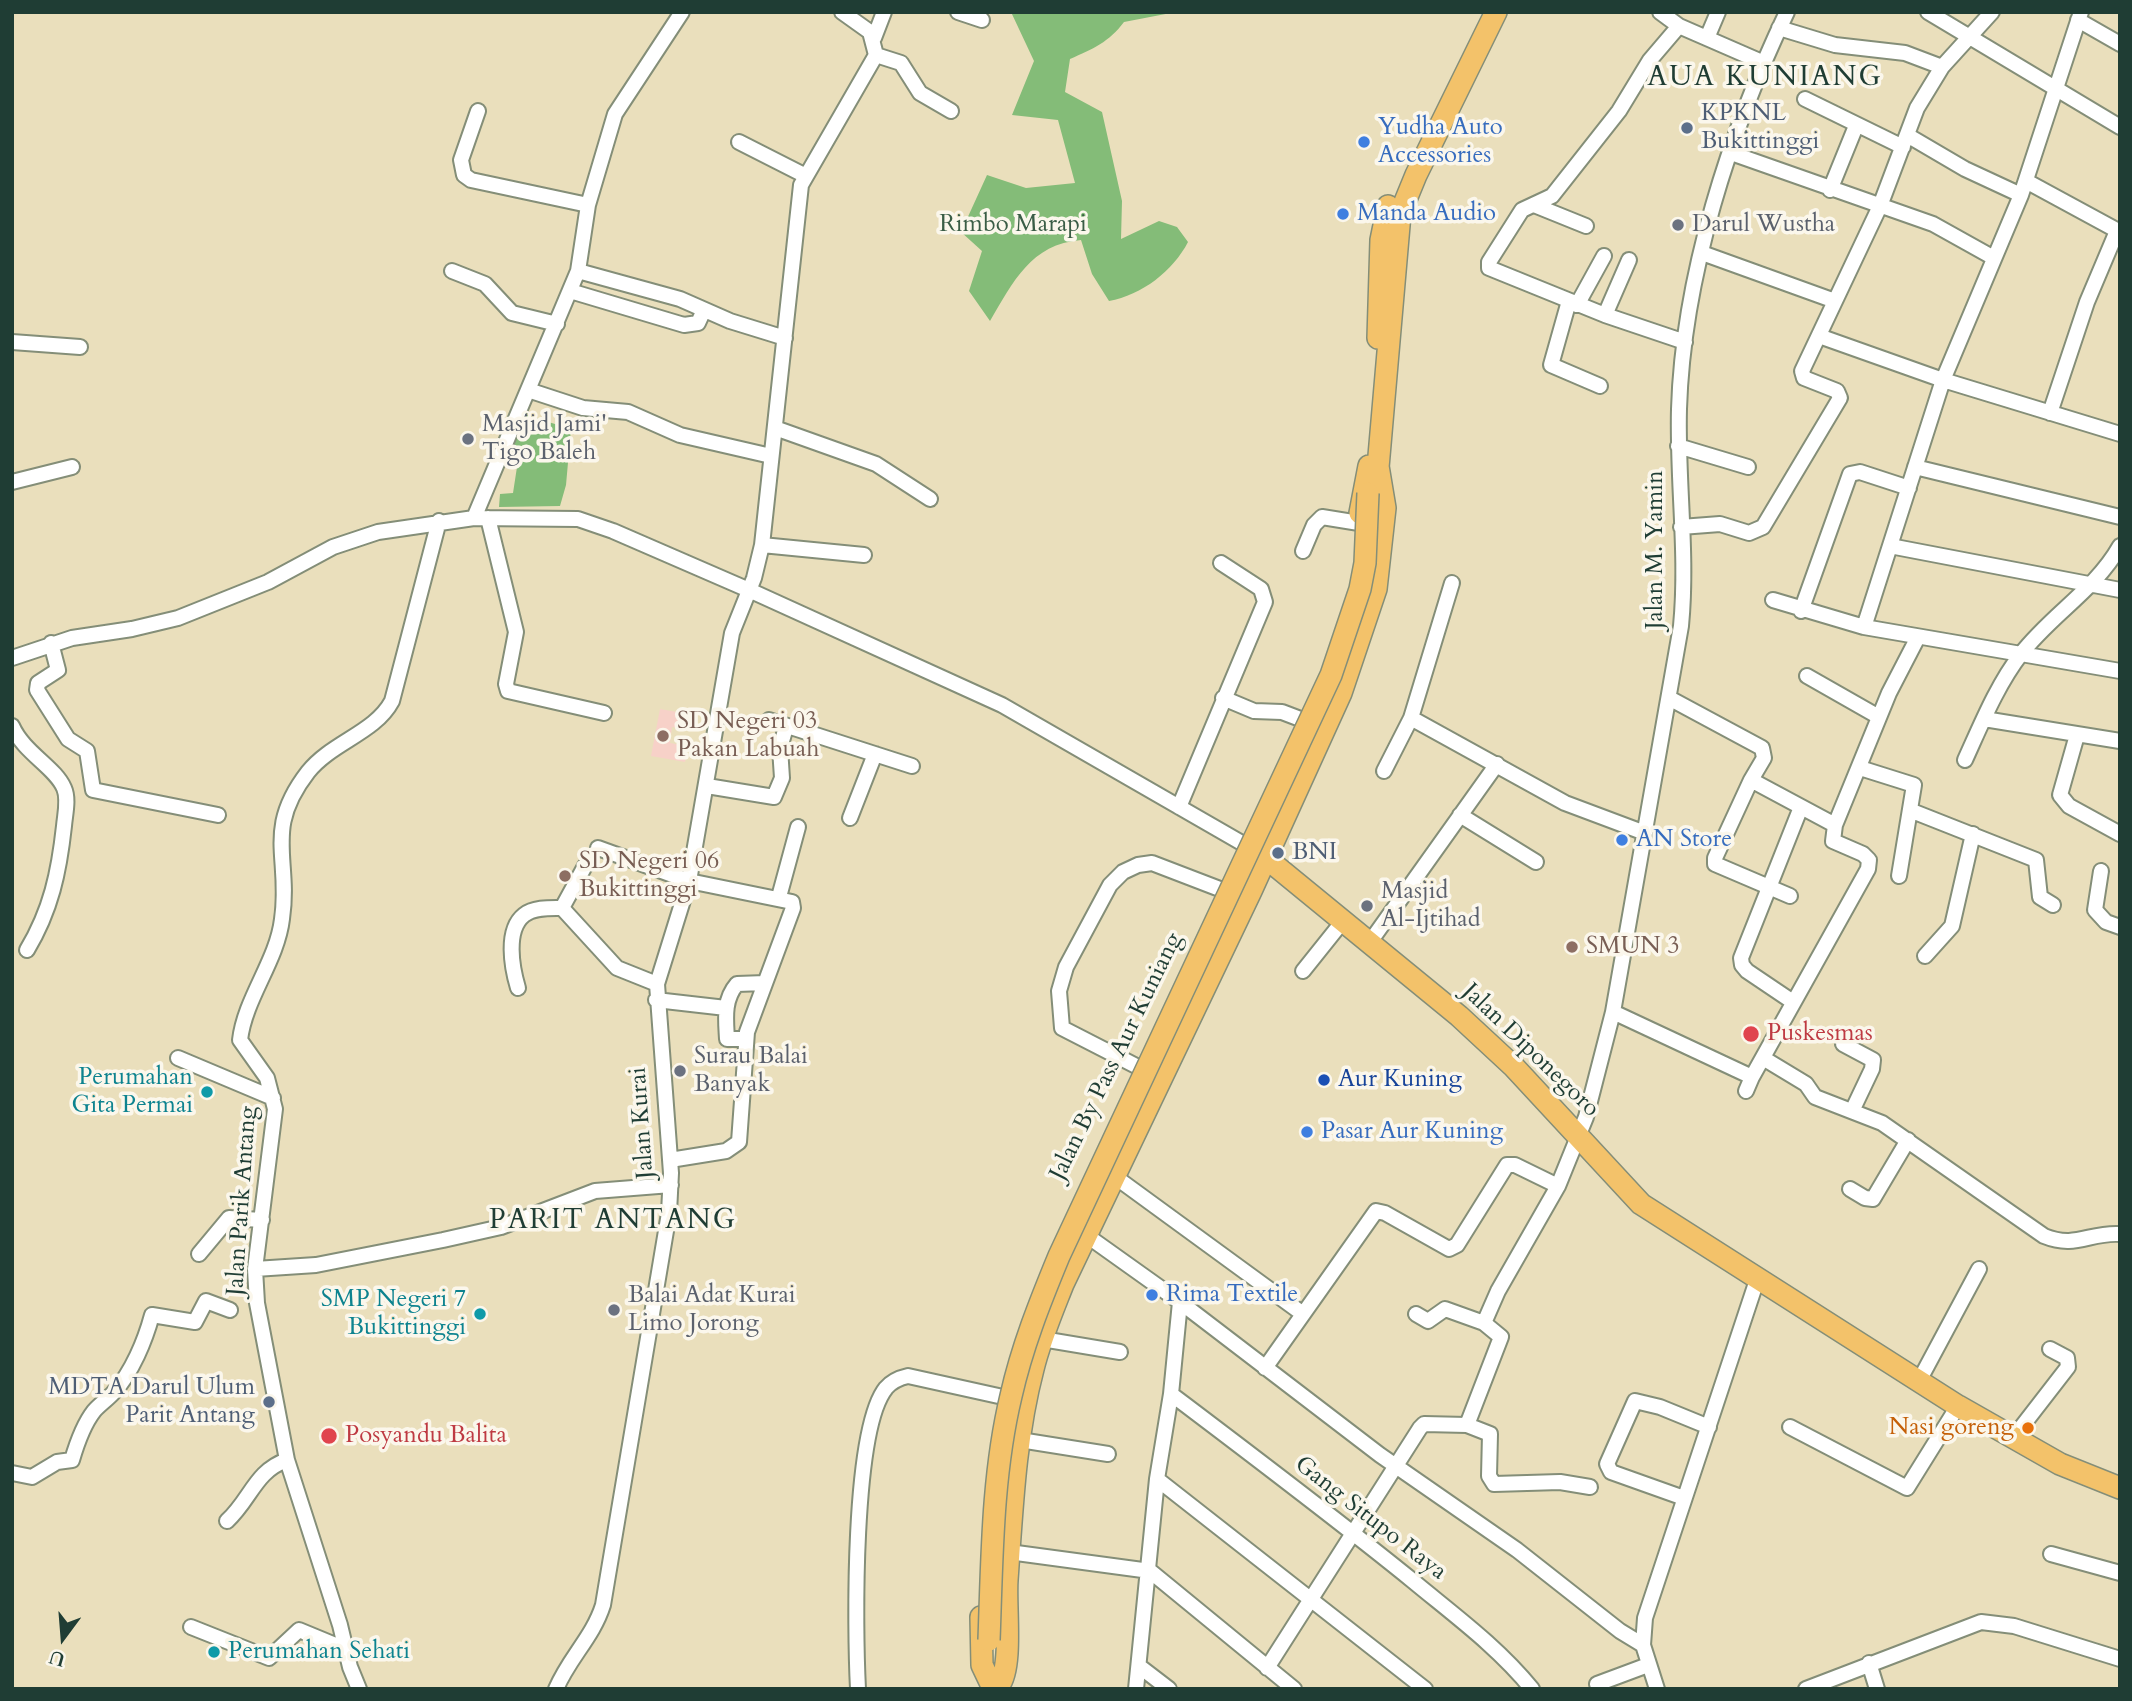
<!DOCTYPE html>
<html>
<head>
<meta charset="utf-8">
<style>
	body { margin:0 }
	#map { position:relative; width:2132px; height:1701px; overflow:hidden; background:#eadfbc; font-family:Cardo,serif }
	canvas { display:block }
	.frame { position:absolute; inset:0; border:14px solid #1f3d34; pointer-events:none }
	.north { position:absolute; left:28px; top:1603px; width:70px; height:70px; -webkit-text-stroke:5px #fbf7ec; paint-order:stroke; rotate:196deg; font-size:19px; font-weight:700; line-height:28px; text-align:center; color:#1f3d34 }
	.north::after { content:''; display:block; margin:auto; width:24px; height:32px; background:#1f3d34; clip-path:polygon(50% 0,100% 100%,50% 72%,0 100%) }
</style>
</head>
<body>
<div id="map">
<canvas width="2132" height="1701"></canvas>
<div class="frame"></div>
<div class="north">U</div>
</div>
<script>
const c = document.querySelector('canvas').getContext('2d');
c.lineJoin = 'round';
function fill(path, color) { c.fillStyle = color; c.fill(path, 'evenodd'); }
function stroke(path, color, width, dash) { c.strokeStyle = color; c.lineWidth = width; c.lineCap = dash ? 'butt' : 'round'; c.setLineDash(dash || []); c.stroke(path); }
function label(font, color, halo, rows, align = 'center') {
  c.font = font + ' Cardo,serif'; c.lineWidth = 7; c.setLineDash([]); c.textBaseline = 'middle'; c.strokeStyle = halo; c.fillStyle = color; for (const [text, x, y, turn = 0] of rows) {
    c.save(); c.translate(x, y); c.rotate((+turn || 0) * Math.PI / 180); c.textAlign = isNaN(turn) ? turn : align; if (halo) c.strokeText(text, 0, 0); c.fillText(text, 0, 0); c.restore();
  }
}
fill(new Path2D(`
	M660,709L694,715L691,730L672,727L670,743L688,746L685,762L651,756Z`), '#f7d1c8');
fill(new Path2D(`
	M1011,12H1176L1124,22C1109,42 1093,49 1070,59L1065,92L1102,112L1122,201L1121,239L1159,221L1177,227L1188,242C1173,271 1142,295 1109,301L1092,274L1081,240C1031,244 1013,282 990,321L969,291L982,251L961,232L987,175L1026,188L1075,183L1058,120L1012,115L1034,61Z
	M526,415L571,429L566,485L560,506L499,507L500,494L513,493L517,467L504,462Z`), '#84bc78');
const minor = new Path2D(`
	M958,12L982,20
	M1660,12L1679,26L1764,63
	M1928,12L2120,127
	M2078,20L2120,44
	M1679,26L1650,60L1619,111L1552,196L1522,210L1489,262V268L1605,315L1685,342
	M1779,28L1835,45L1905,53L1942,67
	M874,38L884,12
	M1707,38L1718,12
	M876,55L901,63L920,93L951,111
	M1805,99L1903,147
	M478,111L461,160L464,175L471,180L588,205
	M1907,135L1965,169L2021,195
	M739,142L804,175
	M1731,153L1933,224L1994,258
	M2026,181L2120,232
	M1830,190L1856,126
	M1534,205L1586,226
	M1702,253L1835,301
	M452,271L485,284L512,313L557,324
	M578,271L680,299L730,321L785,338
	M570,291L684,325L698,323L704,310
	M1569,301L1551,365L1600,386
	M1577,305L1604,256
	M1605,315L1629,260
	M1819,336L1943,380L2120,434
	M12,342L80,347
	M528,390L583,408L628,412L680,435L771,456
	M2050,413L2087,302L2117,231
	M775,428L876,464L930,499
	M1678,446L1748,467
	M1915,467L2120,517
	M12,482L72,467
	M474,518L578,271L588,205L615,114L682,12
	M488,518L516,632L506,684L508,691L604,713
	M1681,527L1720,524L1749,533L1763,527L1840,398L1837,391L1804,378L1802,371L1880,206L1917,108L1942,67L1992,12
	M762,545L864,555
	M1890,546L2120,590
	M1303,551L1314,525L1322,517L1359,523
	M1773,600L1864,627L2120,671
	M1801,611L1850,474L1860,472L1909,488
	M1864,627L1943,380L2021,195L2081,12
	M51,643L58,670L38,683L37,690L68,739L87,751L93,790L218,815
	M12,658L72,638L132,629L178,618L268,582L333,547L378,532L474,518L578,519L613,531L749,590L1002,705L1247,846
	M1807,676L1879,717
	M1223,698L1254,711L1282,712L1303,720
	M1669,698L1762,748L1764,758L1751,780
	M1411,718L1565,803L1645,833
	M1984,719L2120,741
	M769,720L912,766
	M12,726C24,753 55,767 64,788C69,799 65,814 64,826C59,872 51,910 27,950
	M2077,735L2060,795L2069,806L2120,834
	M1965,760C1981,725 1997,685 2021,654C2051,615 2095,590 2120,546
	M1860,768L1914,785L1899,876
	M1384,771L1411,718L1452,583
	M707,786L774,797L782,778L780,748L786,727
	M1179,807L1265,602L1261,589L1221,563
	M1912,811L2036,860L2040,897L2053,905
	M1460,815L1536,862
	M850,818L875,754
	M598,848L689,881L792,902L793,908L747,1032L739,1142L726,1151L670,1160
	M2101,871L2095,910L2106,922L2120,927
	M1790,896L1715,864V858L1751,780L1835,825
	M779,897L798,827
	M562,908L617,968L657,984
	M1370,942L1497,764
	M1925,956L1952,926L1973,834
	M1303,971L1343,921
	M518,988C512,968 505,930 524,915C534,907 551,908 562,908L585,866
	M656,1000L726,1008
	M1793,1002L1747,971L1742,965L1741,958L1801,807
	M1613,1012L1752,1077L1746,1091
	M745,1039H727C726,1020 723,1000 737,984L765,983
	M1843,1044L1873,1060L1872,1069L1853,1109
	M178,1058L273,1098
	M1763,1058L1806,1084L1815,1097L1882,1123L2044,1236C2076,1249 2089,1232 2120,1234
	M1142,1069L1062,1028L1059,991L1066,967L1110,885L1123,872L1138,865L1152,863L1225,891
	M1752,1077L1868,869L1869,860L1863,854L1833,841L1835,825L1889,693L1918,637
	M1114,1176L1303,1314
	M1850,1189L1865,1198L1873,1199L1908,1140
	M1086,1235L1180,1302L1380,1455L1517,1550L1620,1631L1643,1645
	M199,1254L229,1218L262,1220
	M255,1269L316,1265L443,1240L501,1227L595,1191L671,1185
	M1180,1302L1171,1394C1253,1456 1334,1517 1413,1581C1454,1615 1498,1647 1532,1689
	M1484,1323L1498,1291L1558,1186L1586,1117L1613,1012L1681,626C1688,554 1677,481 1679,409C1683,276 1730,131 1787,12
	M1042,1339L1120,1352
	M1265,1368L1376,1211L1385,1213L1449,1249L1457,1245L1507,1165H1515L1558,1186
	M1919,1381L1979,1269
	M1467,1425L1490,1434L1489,1476L1494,1484L1560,1482L1590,1487
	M1790,1427L1907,1488L1958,1406
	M2013,1438L2068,1367L2067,1358L2050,1349
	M1020,1440L1108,1454
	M12,1473L32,1477L57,1462L72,1460C77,1443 83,1425 94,1411C100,1404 108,1399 114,1392C132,1372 145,1341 152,1315L195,1322L206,1301L230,1310
	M1157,1479L1425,1689
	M1684,1498L1611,1472L1607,1464L1635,1401L1660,1407L1709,1427
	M227,1521C251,1499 255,1471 287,1460
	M1009,1552L1150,1571L1294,1689
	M2051,1554L2120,1573
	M191,1627L269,1658L299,1630L345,1649
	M1869,1663L1877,1689
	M1139,1666L1169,1689
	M1267,1668L1420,1428L1424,1424L1467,1425L1501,1337L1484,1323L1445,1309L1428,1321L1416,1314
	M1597,1684L1648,1665
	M359,1689L350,1667L340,1625L287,1460L257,1303L255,1269L275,1109L267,1078L240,1040C245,998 277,961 282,919C291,858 263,830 308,772C332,742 375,733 392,701L439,521
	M556,1689C569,1658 593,1637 603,1605L669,1213L671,1173L657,984L689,881L732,633L754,578L762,545L801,185L876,55L870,32L842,12
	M858,1689C855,1631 852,1430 886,1388C892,1381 899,1378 908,1376L1003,1397
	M1136,1689L1157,1479L1171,1394
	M1657,1689L1643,1645L1645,1618L1757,1280
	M1806,1689L1981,1622L2014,1626L2120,1659`);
const highway = new Path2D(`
	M1378,338L1381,240L1388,206
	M1377,479L1400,214L1416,175L1496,12
	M1360,513L1369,466
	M1266,858L1459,1016L1514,1067L1641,1204L1958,1406L2060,1464L2120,1488
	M981,1617L982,1665L992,1686
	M999,1685C1013,1667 1005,1605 1007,1580C1012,1510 1015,1437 1033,1369C1040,1340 1052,1312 1063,1284L1251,891L1341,693L1376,589L1385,508L1378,466`);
stroke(minor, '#848e78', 18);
stroke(highway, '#848e78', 24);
stroke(minor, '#fff', 14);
stroke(highway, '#f3c26a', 21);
const highwayBridge = new Path2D(`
	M989,1640C992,1560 992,1475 1011,1396C1022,1347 1040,1302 1059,1256L1331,675L1360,589L1365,563L1368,493`);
stroke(highwayBridge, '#848e78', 24, []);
stroke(highwayBridge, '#f3c26a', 21);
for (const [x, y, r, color] of [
	[1687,128,7,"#5c6f8a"],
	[1364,142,7,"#3f7fe0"],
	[1343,214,7,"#3f7fe0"],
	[1678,225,7,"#6b7280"],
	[468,439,7,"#6b7280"],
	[663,736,7,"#8d6e63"],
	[1622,840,7,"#3f7fe0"],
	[1278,853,7,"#5c6f8a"],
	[565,876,7,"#8d6e63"],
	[1367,906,7,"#6b7280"],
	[1572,947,7,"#8d6e63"],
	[1751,1034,9,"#e0444e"],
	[680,1071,7,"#6b7280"],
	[1324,1080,7,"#1a4fb4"],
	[207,1092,7,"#0f9aa8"],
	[1307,1132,7,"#3f7fe0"],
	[1152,1295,7,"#3f7fe0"],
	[614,1310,7,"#6b7280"],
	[480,1314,7,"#0f9aa8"],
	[269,1402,7,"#5c6f8a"],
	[2028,1428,7,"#e8710a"],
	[329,1436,9,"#e0444e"],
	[214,1652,7,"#0f9aa8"]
]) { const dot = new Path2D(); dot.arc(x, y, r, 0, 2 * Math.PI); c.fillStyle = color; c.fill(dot); stroke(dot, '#fbf7ec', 2.5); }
label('24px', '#4e5e75', '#fbf7ec', [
	["KPKNL",1701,114],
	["Bukittinggi",1701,142],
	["BNI",1292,853],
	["MDTA Darul Ulum",255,1388,"right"],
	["Parit Antang",255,1416,"right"]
], 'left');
label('24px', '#366cbe', '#fbf7ec', [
	["Yudha Auto",1378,128],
	["Accessories",1378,156],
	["Manda Audio",1357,214],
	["AN Store",1636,840],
	["Pasar Aur Kuning",1321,1132],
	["Rima Textile",1166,1295]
], 'left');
label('24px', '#3a5d46', '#fbf7ec', [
	["Rimbo Marapi",1013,225]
]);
label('24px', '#5b616d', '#fbf7ec', [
	["Darul Wustha",1692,225],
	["Masjid Jami'",482,425],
	["Tigo Baleh",482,453],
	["Masjid",1381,892],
	["Al-Ijtihad",1381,920],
	["Surau Balai",694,1057],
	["Banyak",694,1085],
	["Balai Adat Kurai",628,1296],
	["Limo Jorong",628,1324]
], 'left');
label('24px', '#1f3d34', '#fbf7ec', [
	["Jalan M. Yamin",1656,550,-90],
	["Jalan Diponegoro",1530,1051,44],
	["Jalan By Pass Aur Kuniang",1117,1057,-64],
	["Jalan Kurai",643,1123,-94],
	["Jalan Parik Antang",243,1201,-86],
	["Gang Situpo Raya",1370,1519,38]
]);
label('24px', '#785e54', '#fbf7ec', [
	["SD Negeri 03",677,722],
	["Pakan Labuah",677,750],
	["SD Negeri 06",579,862],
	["Bukittinggi",579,890],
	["SMUN 3",1586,947]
], 'left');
label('24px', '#be3a42', '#fbf7ec', [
	["Puskesmas",1767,1034],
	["Posyandu Balita",345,1436]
], 'left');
label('24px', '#0d838f', '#fbf7ec', [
	["Perumahan",193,1078],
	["Gita Permai",193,1106],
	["SMP Negeri 7",466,1300],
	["Bukittinggi",466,1328],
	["Perumahan Sehati",228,1652,"left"]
], 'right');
label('24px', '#164399', '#fbf7ec', [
	["Aur Kuning",1338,1080]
], 'left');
label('24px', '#c56008', '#fbf7ec', [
	["Nasi goreng",2014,1428]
], 'right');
c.letterSpacing = '2px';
label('28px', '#1f3d34', '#fbf7ec', [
	["AUA KUNIANG",1765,79],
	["PARIT ANTANG",613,1222]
]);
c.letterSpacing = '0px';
</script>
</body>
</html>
